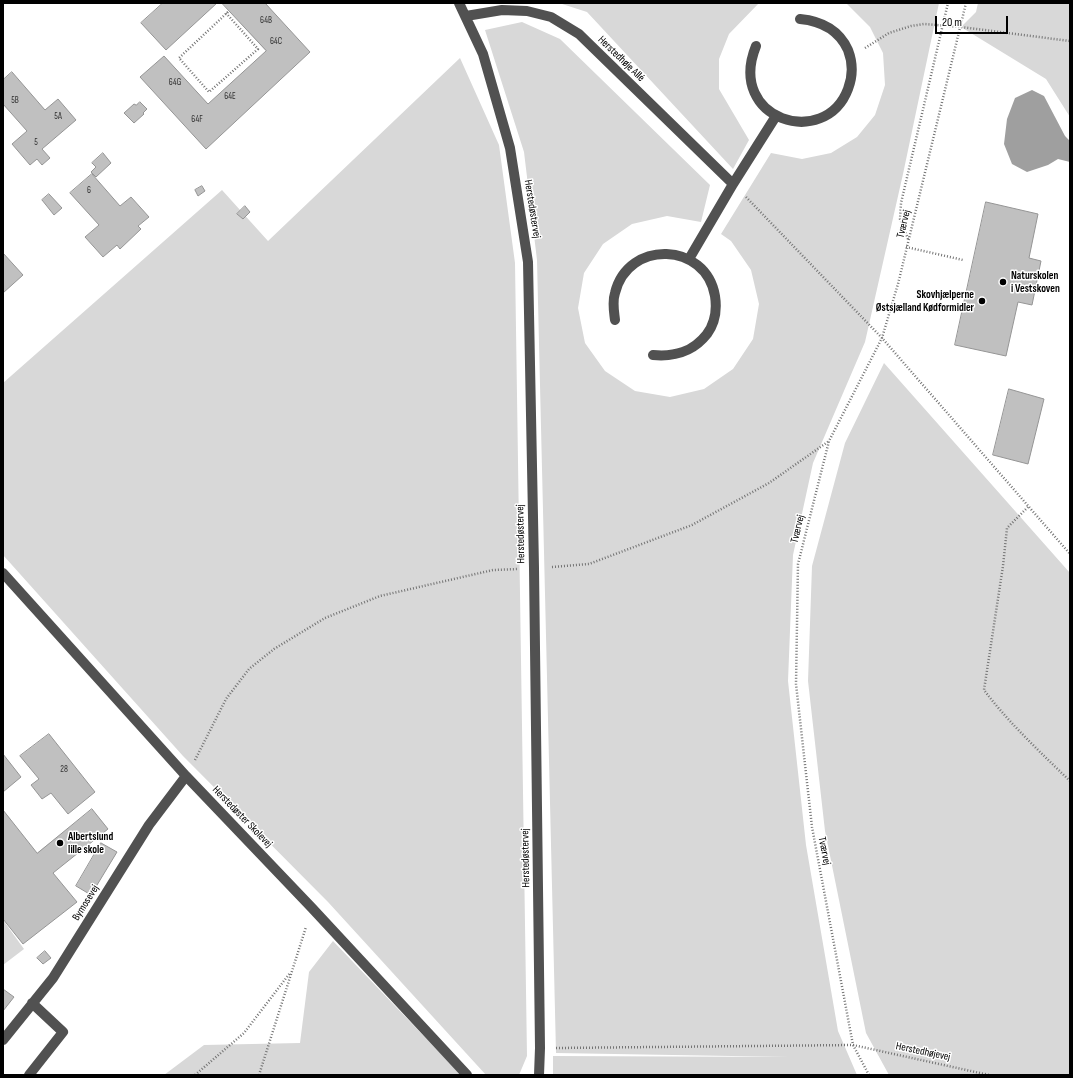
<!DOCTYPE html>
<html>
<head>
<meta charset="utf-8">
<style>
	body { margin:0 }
	#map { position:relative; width:1073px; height:1078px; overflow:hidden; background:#fff; font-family:"Sofia Sans Condensed",sans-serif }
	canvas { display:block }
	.frame { position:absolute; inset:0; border:4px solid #000; pointer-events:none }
	.scale { position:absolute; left:935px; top:16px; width:73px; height:18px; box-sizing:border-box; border:2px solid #000; border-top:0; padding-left:5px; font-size:12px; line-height:14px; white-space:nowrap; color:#000; -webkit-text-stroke:3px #fff; paint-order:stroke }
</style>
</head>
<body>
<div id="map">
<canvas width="1073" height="1078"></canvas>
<div class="frame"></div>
<div class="scale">20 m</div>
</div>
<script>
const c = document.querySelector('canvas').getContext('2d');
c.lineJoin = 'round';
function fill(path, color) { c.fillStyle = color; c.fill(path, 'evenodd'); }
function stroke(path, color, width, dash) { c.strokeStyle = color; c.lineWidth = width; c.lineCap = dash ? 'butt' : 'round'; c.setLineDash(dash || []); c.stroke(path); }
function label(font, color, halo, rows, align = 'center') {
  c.font = font + ' "Sofia Sans Condensed",sans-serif'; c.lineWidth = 3; c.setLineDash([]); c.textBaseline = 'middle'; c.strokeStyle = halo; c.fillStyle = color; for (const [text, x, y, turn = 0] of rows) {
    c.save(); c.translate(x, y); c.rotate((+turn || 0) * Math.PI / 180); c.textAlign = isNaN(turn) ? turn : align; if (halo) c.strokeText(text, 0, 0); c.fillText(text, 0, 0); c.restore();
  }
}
fill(new Path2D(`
	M559,3H759L729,34L719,59V89L749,140L733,169L587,12Z
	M844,3H939L903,174L865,342L813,463L793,555L788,681L806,845L838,1031L857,1075H553V1056L790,1057L556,1053L537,260L524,152L485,30L522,22L560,39L710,185L701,222L667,216L632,224L603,244L584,273L578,308L585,343L605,371L635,391L670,397L704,389L733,369L753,339L759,304L751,270L731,241L721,234L771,153L802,159L831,153L857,137L875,115L885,85L883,53L870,27L847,4Z
	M978,3H1070V117L1046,79L961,27L976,12Z
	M460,58L499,145L515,263L527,1056L519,1075H486L328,902L183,756L3,555V383L222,190L268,241Z
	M884,363L1070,573V1075H889L866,1033L825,831L808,681L812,566L845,443Z
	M3,920L24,949L3,965Z
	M333,941L461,1075H164L204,1045L300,1043L309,972Z`), '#d8d8d8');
fill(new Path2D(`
	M1032,90L1044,96L1065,136L1070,141V162L1058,159L1048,165L1027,172L1012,164L1004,144L1007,119L1015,98Z`), '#9f9f9f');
const building = new Path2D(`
	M163,3H217L166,50L141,23Z
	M222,3H265L310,52L206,149L140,77L164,56L208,104L266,51Z
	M12,72L45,110L58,99L76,120L42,149L50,158L42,165L37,159L30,165L12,144L27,131L3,104V80Z
	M140,102L147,109L143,113L144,114L134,123L124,113L134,104L136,105Z
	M103,153L111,163L96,177L91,172L96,167L92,163Z
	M92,174L120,206L131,197L149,217L138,226L141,229L120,249L117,245L103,257L85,237L99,225L70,193Z
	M202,186L205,191L198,196L195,190Z
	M49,194L62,208L54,215L42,200Z
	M986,202L1038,214L1029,258L1041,261L1032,305L1018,302L1006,356L955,345Z
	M245,206L250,212L243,219L237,214Z
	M3,253L23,275L3,293Z
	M1009,389L1044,399L1028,464L993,455Z
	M49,734L95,792L68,814L51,793L42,799L31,785L39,779L20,756Z
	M3,754L21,777L3,792Z
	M92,809L108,829L53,873L77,902L23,944L3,919V810L37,853Z
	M101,843L117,852L91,895L76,886Z
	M45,951L51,958L43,964L37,958Z
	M3,989L14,997L3,1011Z`);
fill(building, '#c0c0c0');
stroke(building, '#959595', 1);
stroke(new Path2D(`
	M226,13L258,49L209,92L179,58L229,11
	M865,48L889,33L911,26L924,24L961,27L1070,41
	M746,197L882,338L1070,554
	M908,239L900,219L901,203L948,3
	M906,247L963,260
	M1028,507L1007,528L1003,566L984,690C1008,722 1041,753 1070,781
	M552,567L589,564L692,525L769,483L829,441
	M195,760L226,699L249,669L274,649L325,618L380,596L493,570L517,569
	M556,1048L853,1045L989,1075
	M195,1075L244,1033L290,973
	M259,1075L306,927
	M869,1075L853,1045L812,827L796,684L798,564L829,441L882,338L898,284L966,3`), '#737373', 2.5, [1, 2]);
stroke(new Path2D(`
	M459,3L483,54L510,148L528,262L534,568L540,1048L539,1075
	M466,16L502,10L527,11L551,17L579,34L733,184
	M756,46C726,120 825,150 848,89C853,76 853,63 848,50C839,30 821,21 800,19
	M689,259L733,184L776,116
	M615,320C614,311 612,302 615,293C628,239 706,242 715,296C717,309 715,323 707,334C693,352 675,357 653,355
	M3,573L186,776L312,908L467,1075
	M3,1040L53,978L149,825L186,776
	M29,1075L63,1032L32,1003`), '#515151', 10);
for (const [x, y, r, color] of [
	[1003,282,4,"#000"],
	[982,301,4,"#000"],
	[60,843,4,"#000"]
]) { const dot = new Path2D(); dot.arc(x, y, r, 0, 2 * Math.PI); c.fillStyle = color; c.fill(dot); stroke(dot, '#fff', 1.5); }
label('9px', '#303030', null, [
	["64B",266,21],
	["64C",276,42],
	["64G",175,83],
	["64E",230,97],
	["5B",15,101],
	["5A",58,117],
	["64F",197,120],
	["5",36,143],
	["6",89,191],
	["28",64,770]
]);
label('11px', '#000', '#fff', [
	["Herstedhøje Allé",621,59,44],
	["Herstedøstervej",532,209,81],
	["Tværvej",904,224,-76],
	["Tværvej",798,529,-76],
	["Herstedøstervej",521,534,-91],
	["Herstedøster Skolevej",242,817,46],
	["Tværvej",824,851,79],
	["Herstedøstervej",526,858,-91],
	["Bymosevej",86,903,-58],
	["Herstedhøjevej",923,1052,12]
]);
label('bold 11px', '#000', '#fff', [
	["Naturskolen",1011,276],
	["i Vestskoven",1011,289],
	["Skovhjælperne",974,295,"right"],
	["Østsjælland Kødformidler",974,308,"right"],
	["Albertslund",68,837],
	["lille skole",68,850]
], 'left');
</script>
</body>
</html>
